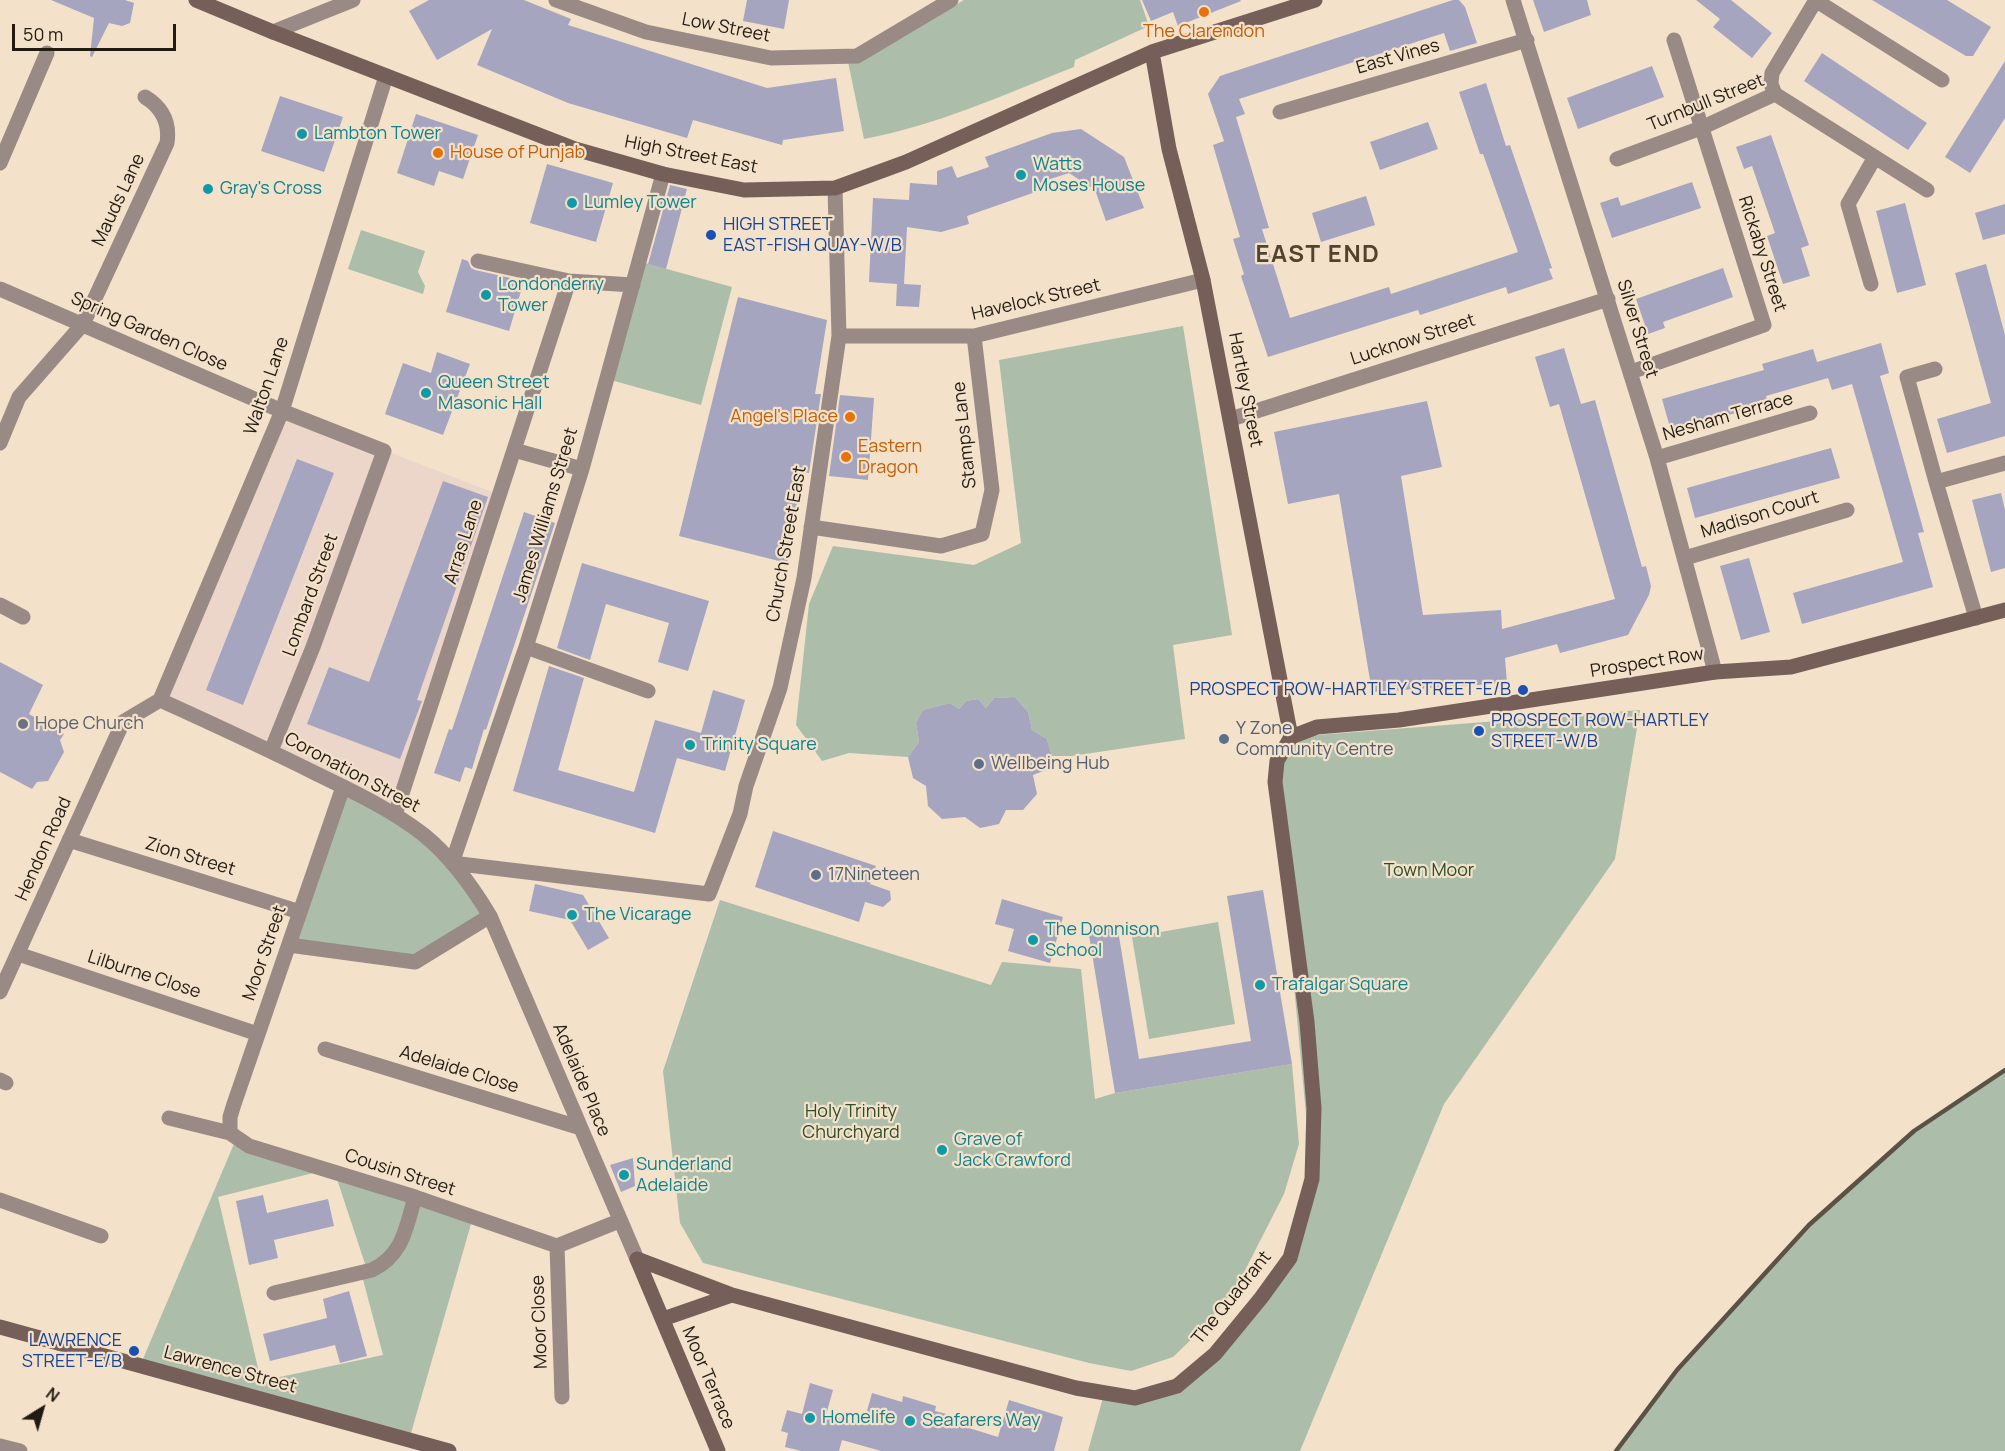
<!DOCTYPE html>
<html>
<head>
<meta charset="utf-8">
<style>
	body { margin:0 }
	#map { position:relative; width:2005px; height:1451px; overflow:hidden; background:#f4e1c9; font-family:Manrope,sans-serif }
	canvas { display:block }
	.north { position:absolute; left:12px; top:1379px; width:60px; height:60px; -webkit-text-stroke:4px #f4e1c9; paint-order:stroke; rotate:37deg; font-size:16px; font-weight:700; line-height:24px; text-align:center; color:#211b12 }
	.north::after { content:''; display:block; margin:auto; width:21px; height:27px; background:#211b12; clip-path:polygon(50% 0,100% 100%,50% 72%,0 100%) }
	.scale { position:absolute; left:12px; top:24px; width:164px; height:27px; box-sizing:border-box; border:3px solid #211b12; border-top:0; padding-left:8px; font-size:18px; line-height:21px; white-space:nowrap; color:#211b12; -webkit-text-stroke:4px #f4e1c9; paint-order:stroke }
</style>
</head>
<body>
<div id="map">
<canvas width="2005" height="1451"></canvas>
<div class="north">N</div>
<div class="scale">50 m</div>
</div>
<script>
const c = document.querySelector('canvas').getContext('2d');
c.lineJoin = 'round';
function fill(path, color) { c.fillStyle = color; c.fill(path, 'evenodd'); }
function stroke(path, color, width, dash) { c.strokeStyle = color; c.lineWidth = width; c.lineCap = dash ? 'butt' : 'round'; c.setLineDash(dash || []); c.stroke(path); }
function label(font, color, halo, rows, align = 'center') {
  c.font = font + ' Manrope,sans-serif'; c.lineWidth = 4.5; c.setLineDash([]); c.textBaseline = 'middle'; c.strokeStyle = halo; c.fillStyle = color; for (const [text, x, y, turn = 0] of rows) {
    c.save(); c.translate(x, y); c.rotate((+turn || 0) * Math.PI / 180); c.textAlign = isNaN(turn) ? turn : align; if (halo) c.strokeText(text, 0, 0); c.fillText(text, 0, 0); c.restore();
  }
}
fill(new Path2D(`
	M282,411L500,495L395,815L160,700Z`), '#ecd5c9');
fill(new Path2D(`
	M964,0H1140L1149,26L1075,60L1074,67C1006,94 935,126 864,139L847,57L885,45Z
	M361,230L425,251L418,272L425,286L423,294L348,269Z
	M638,261L732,287L701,405L607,379Z
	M1183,326L1232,635L1173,645L1185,739L1072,756H1052L1047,739L1032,730L1028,712L1015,697L994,698L986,708L978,699L966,701L959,709L950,703L923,710L916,723L919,742L908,757L849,753L822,761L796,725L809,604L833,546L974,565L1021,543L999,360Z
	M1640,710L1615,859L1444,1104L1300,1451H1088L1104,1394L1177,1386L1290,1258L1312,1179L1275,782L1291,737Z
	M343,787L425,836L490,916L415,962L289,945Z
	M720,900L991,985L1002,962L1081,969L1095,1099L1115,1093L1292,1064L1299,1144L1284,1194L1236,1288L1197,1334L1173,1357L1131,1371L1089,1363L703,1263L680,1223L663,1071Z
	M1218,922L1235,1024L1149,1039L1132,937Z
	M2005,1070V1451H1616L1677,1370L1809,1225L1914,1131Z
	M236,1139L325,1170L218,1197L261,1381L383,1355L361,1272L367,1270L335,1173L473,1217L409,1440L140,1366Z`), '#acbeaa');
fill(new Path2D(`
	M51,0H125L134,3L130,23L122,26L109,23L92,57L90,56L94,18Z
	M429,0H524L571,19L568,25L767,88L836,78L844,131L783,140L782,145L693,120L687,138L568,103L477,65L492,29L437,60L409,11Z
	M747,0H789L784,29L743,21Z
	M1142,0H1240L1241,1L1178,26L1173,12L1151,21Z
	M1453,0H1459L1465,7L1477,43L1450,51L1444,33L1239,99L1245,114L1236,117L1269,228L1262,229L1290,318L1389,287L1391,294L1518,252L1483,154H1480L1459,92L1486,83L1506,146L1510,145L1552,268L1549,269L1553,279L1508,294L1506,287L1420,315L1418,310L1268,357L1241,276L1244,274L1233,239L1240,237L1213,145L1224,141L1208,94L1220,76Z
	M1533,0H1587L1591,15L1544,32Z
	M1696,0H1731L1772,33L1752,58L1713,27L1720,19Z
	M1872,0H1947L1991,27L1973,56H1966Z
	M1822,53L1927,123L1908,150L1804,81Z
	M2005,61V118L1970,173L1945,157Z
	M1652,66L1664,97L1578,129L1567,98Z
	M280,96L343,117L324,172L261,151Z
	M416,114L478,135L463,179L439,171L434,186L397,173Z
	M1428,122L1438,149L1380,170L1370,142Z
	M1081,129L1124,157L1144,208L1106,221L1095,190L1069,173L1041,182L1044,189L967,216L969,224L941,232L907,227L904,284L921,285L919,307L896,306L897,284L869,282L873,198L909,200L910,183L937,185V171L952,166L957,178L989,167L985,157L1052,133Z
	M1771,135L1809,245L1801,248L1810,276L1783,284L1767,236L1775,233L1752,166L1744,169L1736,147Z
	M547,164L613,183L596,242L530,223Z
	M1692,182L1701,208L1612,238L1600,203L1618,197L1621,206Z
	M670,185L687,189L666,269L648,264Z
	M1366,196L1375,225L1321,242L1312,213Z
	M1905,203L1926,285L1897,293L1876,211Z
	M2005,204V234L1983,240L1975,213Z
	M462,259L468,261L471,268L475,270L524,281L509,331L446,312Z
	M1986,264L2005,335V436L1947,453L1937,419L1991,403L1955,273Z
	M1723,268L1733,297L1663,322L1665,328L1648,334L1636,299Z
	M738,297L827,320L815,394H821L809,473L802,472L787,563L679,536Z
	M1881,343L1889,373L1880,376L1924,532L1918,533L1933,587L1802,624L1793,593L1903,562L1852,384L1832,390L1828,378L1766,396L1768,404L1671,431L1662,399L1764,370L1762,364L1813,349L1817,362Z
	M1564,348L1581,404L1595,400L1642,567L1646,566L1651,586L1649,595L1628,635L1560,653L1557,644L1505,658L1507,683L1372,692L1339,494L1288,504L1274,432L1427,401L1442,467L1401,476L1423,615L1501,610L1502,629L1615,599L1559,404L1550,407L1535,357Z
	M437,352L470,364L443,435L385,414L403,363L431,373Z
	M840,395L874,398L868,480L829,476Z
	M1831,448L1840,478L1695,518L1687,488Z
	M297,459L334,473L243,705L206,690Z
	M443,481L488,497L417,700L422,701L400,759L307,724L329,667L369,682Z
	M2001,493L2005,510V568L1991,572L1972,500Z
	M524,512L555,523L486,730L484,729L472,769L465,767L460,782L434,773L449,729L452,730Z
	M1749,558L1770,632L1741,640L1720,566Z
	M582,563L709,601L688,671L658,662L669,623L606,604L590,660L557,648Z
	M0,662L43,685L29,714L64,734L60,740L64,752L48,781L37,782L32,789L0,772Z
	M549,666L584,678L558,770L634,792L655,720L701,733L713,690L745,700L725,771L677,758L655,833L513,791Z
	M1015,697L1028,712L1032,730L1047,739L1052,756L1046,770L1033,775L1037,794L1023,810H1006L999,824L980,828L965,817L942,819L928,806L926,786L913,778L908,757L919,742L916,723L923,710L950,703L959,709L966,701L978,699L986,708L994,698Z
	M773,831L876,866L870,884L890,891L891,900L883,907L865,902L859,922L755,887Z
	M535,884L583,895L609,938L588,950L570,920L529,911Z
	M1263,890L1292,1064L1115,1093L1088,929L1117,924L1139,1059L1251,1041L1227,896Z
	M1002,899L1063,917L1050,963L1008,951L1014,929L995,924Z
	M633,1158L635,1186L621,1192L610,1165Z
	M263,1195L267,1213L328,1199L334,1226L274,1240L278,1258L249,1265L236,1201Z
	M349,1291L367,1356L340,1363L335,1345L270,1361L263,1334L327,1318L323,1299Z
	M810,1383L833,1390L826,1415L863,1425L872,1393L902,1402L903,1396L936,1406L935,1411L958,1417L956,1424L998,1437L1009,1400L1063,1417L1054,1451H881L842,1440L839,1451H801L785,1447L788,1433L781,1431L787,1410L802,1414Z`), '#a5a5c0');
stroke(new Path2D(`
	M556,0L646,32L771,58L857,56L951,0
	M1513,0L1657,458L1715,672
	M1815,0L1942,80
	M273,32L353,0
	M1775,94L1771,84L1772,73L1816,0
	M1280,112L1527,40
	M1617,159L1701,128L1775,94L1927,190
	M0,163L47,53
	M478,261L569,281L633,285
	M1871,284L1848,204L1875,157
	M0,289L282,411L384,451L313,647L271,751
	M839,336H974L1203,280
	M1935,369L1907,377L1936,482L1976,618
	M1631,372L1764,325L1674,40
	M1231,419L1608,299
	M0,443L19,397L83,324L167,143C170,123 163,108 145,97
	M514,450L582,469
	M1657,458L1810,413
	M1936,482L2005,463
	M811,527L941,546L982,534L992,490L974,336
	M1685,558L1847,510
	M0,605L23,617
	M526,647L648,691
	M160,700L282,411L386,76
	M395,815L569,281
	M69,840L300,912
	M452,863L709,894L740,814L746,786L780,688L804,578L839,336L835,188
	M452,863L526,647L582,469L663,174
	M289,945L415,962L490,916
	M18,954L258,1034
	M0,992L123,722L160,700C213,724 265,748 317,774C354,792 392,810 424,835C451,857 472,886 490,916L637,1259
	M325,1049L581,1128
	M0,1080L6,1083
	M169,1118L230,1133L249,1146L415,1197L557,1246L619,1221
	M230,1133V1117L234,1104L343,787
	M0,1200L101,1236
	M557,1246L562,1397
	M274,1293L372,1270C403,1255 406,1228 415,1197
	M0,1446L20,1451`), '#9a8a85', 15);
stroke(new Path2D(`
	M196,0L273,32L575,149L663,174L744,190L835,188L906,162L1152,52L1315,0
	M1152,52L1169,149L1203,280L1291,737
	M1291,737L1317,727L1399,720L1715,672L1791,667L2005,610
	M637,1259L718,1451
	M637,1259L732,1295
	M663,1319L732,1295L1076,1388L1135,1398L1177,1386L1215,1354L1261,1298L1290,1258L1312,1179L1314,1108L1307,1022L1275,782L1277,761L1291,737
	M0,1327L449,1451`), '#765f58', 15);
stroke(new Path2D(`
	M1616,1451L1677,1370L1809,1225L1914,1131L2005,1070`), '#5b5245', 4.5);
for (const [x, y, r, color] of [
	[1204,12,6,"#e8710a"],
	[302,134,6,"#0f9aa8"],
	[438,153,6,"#e8710a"],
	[1021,175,6,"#0f9aa8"],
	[208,189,6,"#0f9aa8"],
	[572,203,6,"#0f9aa8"],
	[711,235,6,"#1a4fb4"],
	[486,295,6,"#0f9aa8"],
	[426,393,6,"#0f9aa8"],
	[850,417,6,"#e8710a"],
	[846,457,6,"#e8710a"],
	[1523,690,6,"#1a4fb4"],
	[23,724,6,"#6b7280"],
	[1479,731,6,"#1a4fb4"],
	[1224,739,6,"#5c6f8a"],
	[690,745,6,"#0f9aa8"],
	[979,764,6,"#5c6f8a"],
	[816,875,6,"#5c6f8a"],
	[572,915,6,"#0f9aa8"],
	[1033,940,6,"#0f9aa8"],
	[1260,985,6,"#0f9aa8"],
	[942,1150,6,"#0f9aa8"],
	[624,1175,6,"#0f9aa8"],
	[134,1351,6,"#1a4fb4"],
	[810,1418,6,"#0f9aa8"],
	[910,1421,6,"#0f9aa8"]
]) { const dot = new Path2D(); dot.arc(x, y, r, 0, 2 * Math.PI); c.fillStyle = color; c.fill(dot); stroke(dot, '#f4e1c9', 2); }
label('18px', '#211b12', '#f4e1c9', [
	["Low Street",726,28,11],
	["East Vines",1398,57,-16],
	["Turnbull Street",1706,103,-22],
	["High Street East",691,155,11],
	["Mauds Lane",119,200,-65],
	["Rickaby Street",1762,254,72],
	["Havelock Street",1036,300,-13],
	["Silver Street",1637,329,73],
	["Spring Garden Close",149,332,24],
	["Lucknow Street",1413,340,-18],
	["Walton Lane",267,386,-71],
	["Hartley Street",1245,390,79],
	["Nesham Terrace",1728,417,-16],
	["Stamps Lane",965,435,-96],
	["James Williams Street",546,515,-73],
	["Madison Court",1760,515,-17],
	["Arras Lane",464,542,-72],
	["Church Street East",787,544,-80],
	["Lombard Street",311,595,-70],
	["Prospect Row",1647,663,-9],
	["Coronation Street",352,773,28],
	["Hendon Road",44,849,-66],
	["Zion Street",190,857,17],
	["Moor Street",265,953,-71],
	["Lilburne Close",144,975,18],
	["Adelaide Close",459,1070,17],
	["Adelaide Place",581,1080,67],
	["Cousin Street",400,1173,18],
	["The Quadrant",1232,1298,-51],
	["Moor Close",540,1322,-92],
	["Lawrence Street",230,1370,15],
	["Moor Terrace",708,1378,67]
]);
label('18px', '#c56008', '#f4e1c9', [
	["The Clarendon",1204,32,"center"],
	["House of Punjab",450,153],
	["Angel's Place",838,417,"right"],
	["Eastern",858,447],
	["Dragon",858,468]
], 'left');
label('18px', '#0d838f', '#f4e1c9', [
	["Lambton Tower",314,134],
	["Watts",1033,165],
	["Moses House",1033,186],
	["Gray's Cross",220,189],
	["Lumley Tower",584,203],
	["Londonderry",498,285],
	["Tower",498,306],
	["Queen Street",438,383],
	["Masonic Hall",438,404],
	["Trinity Square",702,745],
	["The Vicarage",584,915],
	["The Donnison",1045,930],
	["School",1045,951],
	["Trafalgar Square",1272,985],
	["Grave of",954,1140],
	["Jack Crawford",954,1161],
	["Sunderland",636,1165],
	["Adelaide",636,1186],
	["Homelife",822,1418],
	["Seafarers Way",922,1421]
], 'left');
label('18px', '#164399', '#f4e1c9', [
	["HIGH STREET",723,225],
	["EAST-FISH QUAY-W/B",723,246],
	["PROSPECT ROW-HARTLEY STREET-E/B",1511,690,"right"],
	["PROSPECT ROW-HARTLEY",1491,721],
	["STREET-W/B",1491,742],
	["LAWRENCE",122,1341,"right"],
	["STREET-E/B",122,1362,"right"]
], 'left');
label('18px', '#5b616d', '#f4e1c9', [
	["Hope Church",35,724]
], 'left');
label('18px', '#4e5e75', '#f4e1c9', [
	["Y Zone",1236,729],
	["Community Centre",1236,750],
	["Wellbeing Hub",991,764],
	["17Nineteen",828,875]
], 'left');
label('18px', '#2a4e27', '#f4e1c9', [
	["Town Moor",1429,871],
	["Holy Trinity",851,1112],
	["Churchyard",851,1133]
]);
c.letterSpacing = '1.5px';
label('bold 24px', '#52432f', '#f4e1c9', [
	["EAST END",1318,255]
]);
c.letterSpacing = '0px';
</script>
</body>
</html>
